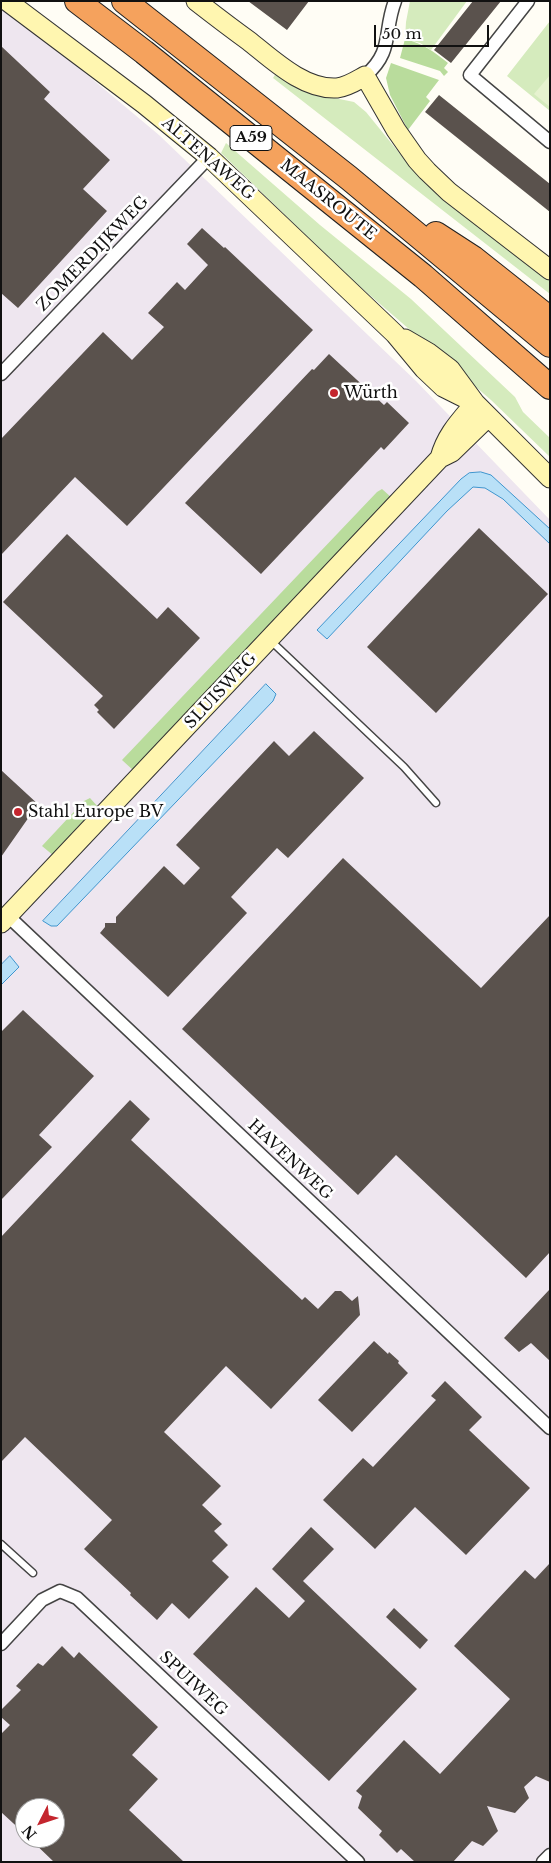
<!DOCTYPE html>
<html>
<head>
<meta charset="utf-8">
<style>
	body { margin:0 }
	#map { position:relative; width:551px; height:1863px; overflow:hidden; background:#fffdf5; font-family:"Libre Baskerville",serif }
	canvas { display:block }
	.frame { position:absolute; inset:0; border:2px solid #111; pointer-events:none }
	.north { position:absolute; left:15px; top:1798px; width:50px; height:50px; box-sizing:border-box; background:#fff; border:1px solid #a0a0a0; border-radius:50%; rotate:229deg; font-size:14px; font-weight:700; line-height:20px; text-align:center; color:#111 }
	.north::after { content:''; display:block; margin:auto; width:18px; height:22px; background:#c4262e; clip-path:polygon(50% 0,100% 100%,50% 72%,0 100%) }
	.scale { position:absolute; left:374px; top:25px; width:115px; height:22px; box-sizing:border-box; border:2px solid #111; border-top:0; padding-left:6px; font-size:15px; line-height:18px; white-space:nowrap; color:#111; -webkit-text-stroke:4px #fff; paint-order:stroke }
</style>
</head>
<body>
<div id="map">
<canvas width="551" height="1863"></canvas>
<div class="frame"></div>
<div class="north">N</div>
<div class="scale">50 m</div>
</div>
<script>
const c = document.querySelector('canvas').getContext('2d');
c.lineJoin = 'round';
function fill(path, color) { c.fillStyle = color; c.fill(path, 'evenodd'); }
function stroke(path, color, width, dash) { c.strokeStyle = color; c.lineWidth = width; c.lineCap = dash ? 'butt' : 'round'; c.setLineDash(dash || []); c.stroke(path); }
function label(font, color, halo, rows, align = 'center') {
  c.font = font + ' "Libre Baskerville",serif'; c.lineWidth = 5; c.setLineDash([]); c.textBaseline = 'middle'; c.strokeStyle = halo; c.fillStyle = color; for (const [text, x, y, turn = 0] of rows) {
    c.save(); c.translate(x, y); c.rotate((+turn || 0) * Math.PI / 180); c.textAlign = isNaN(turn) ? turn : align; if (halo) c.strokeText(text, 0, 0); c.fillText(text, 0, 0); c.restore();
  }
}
fill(new Path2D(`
	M1,6L36,32L159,135L416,381L550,520V1862H1ZM25,1808H55V1838H25Z`), '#eee6ef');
fill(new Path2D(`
	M410,1H467L431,50L420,43L405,39L406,22Z
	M550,21V111L507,76Z
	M276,73L310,93L354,102L366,112L405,160L435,191L550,280V294L273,78Z
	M226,143L320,225L411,299L515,397L523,412L550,438V457L491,400L350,278L221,153Z`), '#d5ebbd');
fill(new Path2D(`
	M405,39C424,44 433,51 448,63L444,68L448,72L444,76L440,71L400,58Z
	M391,63L439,80L426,97L430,101L408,130L390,95L386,78Z
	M382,489L392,498L134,771L122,760L377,492Z
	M90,798L99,808L54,856L42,846L84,801Z`), '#b9dc9c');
fill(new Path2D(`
	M550,75V107L534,94Z`), '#e6f2cf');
const water = new Path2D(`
	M481,472L491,475L550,529V544L503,499L485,488L473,487L447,511L327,639L317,630L461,479L469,473Z
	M266,684L276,694L273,701L57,926H51L43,921Z
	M10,956L19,967L1,985V965Z`);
fill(water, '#b9e0f7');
stroke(water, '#3f96cf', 1);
fill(new Path2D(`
	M248,1H309L287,30Z
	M473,1H501L451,63L434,50Z
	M1,46L50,92L44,99L110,160L83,189L107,211L18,308L1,293Z
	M439,95L550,184V212L425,112Z
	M202,228L224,248L225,247L313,330L127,526L75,477L1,555V439L103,332L132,360L164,327L148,313L177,282L185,290L208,265L187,244Z
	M329,354L384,405L387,402L409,423L384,450L381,447L261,574L185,503L312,369L314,370Z
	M479,528L548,594L436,713L367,647Z
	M67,534L157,619L168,607L200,638L114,729L97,712L99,710L94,705L103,696L3,602Z
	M314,731L364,778L288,858L277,848L231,897L247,913L168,997L100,933L105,927V923H116V917L164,866L184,885L200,868L176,845L274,741L289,756Z
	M1,770L40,806L29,817L1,857Z
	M343,858L481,988L550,915V1252L526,1278L396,1155L358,1195L182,1029Z
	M23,1010L94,1076L39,1135L52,1147L1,1200V1032Z
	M130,1100L150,1119L131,1140L302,1300L305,1297L318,1309L335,1291H341L352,1301L358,1296L360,1315L271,1409L226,1366L164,1432L221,1486L202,1505L222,1524L214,1531L228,1545L212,1561L229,1577L189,1619L172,1603L157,1620L130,1595L131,1593L84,1549L112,1520L25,1437L1,1462V1237Z
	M550,1289V1361L531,1343L519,1352L504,1338Z
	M374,1341L388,1354L389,1352L399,1361L398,1363L408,1373L352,1432L318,1400Z
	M445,1381L482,1417L469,1430L530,1488L466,1555L415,1507L375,1549L323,1500L363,1458L373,1467L436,1400L431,1396Z
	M311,1527L334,1549L303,1581L417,1689L329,1781L193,1654L256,1587L289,1618L305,1601L272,1569Z
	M550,1563V1782L536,1776L524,1787L529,1798L515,1813L487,1806L498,1831L483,1846L472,1841L453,1862H415L401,1849L397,1853L379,1835L382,1831L358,1808L362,1796L356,1791L404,1740L440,1774L510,1699L454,1646L525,1570L535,1579Z
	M394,1608L428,1640L420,1649L386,1617Z
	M62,1646L74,1658L79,1652L158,1727L132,1755L158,1779L129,1810L184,1862H54L29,1838H55V1808H25V1834L1,1812V1734L10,1725L1,1717V1710L21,1690L16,1686L38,1663L43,1666Z`), '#5a524d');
const lane = new Path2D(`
	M271,641L404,767L436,803
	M1,1544L33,1573`);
const street = new Path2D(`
	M528,1L470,75L550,142
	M365,76C394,51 383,32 395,1
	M1,374L209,157
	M8,916L550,1428
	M1,1644L42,1600L60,1591L77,1598L358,1862
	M543,1862L550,1855`);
const secondary = new Path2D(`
	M7,1L144,104L209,157L395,334L424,369L443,387L475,403
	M196,1C214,15 231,28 249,41C273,60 304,90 337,88C347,87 356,81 365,76L396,130L417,160L427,171L449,192L550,270
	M405,339L429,353L450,369L475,403L550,478
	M440,458C446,435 460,421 475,403
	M1,923L440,458L452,452L488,417`);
const highway = new Path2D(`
	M77,1L144,52L423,276L550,387
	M124,1L349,178L550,345
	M436,234L473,258L550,319`);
stroke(lane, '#444', 9);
stroke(street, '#444', 15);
stroke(secondary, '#333', 21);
stroke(highway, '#222', 26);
stroke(lane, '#fff', 6);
stroke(street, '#fff', 12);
stroke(secondary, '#fff6b0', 19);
stroke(highway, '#f5a25d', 24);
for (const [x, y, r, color] of [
	[334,393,5,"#c4262e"],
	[18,812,5,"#c4262e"]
]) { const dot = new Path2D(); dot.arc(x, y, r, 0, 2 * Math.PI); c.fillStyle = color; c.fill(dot); stroke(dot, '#fff', 2); }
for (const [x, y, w] of [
	[251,138,42]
]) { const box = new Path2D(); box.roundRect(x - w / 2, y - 12.5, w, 25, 4); c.fillStyle = '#fff'; c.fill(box); stroke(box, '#111', 1); }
label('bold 15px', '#111', null, [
	["A59",251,138]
]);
label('16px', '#111', '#fff', [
	["ALTENAWEG",208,159,41],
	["MAASROUTE",328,200,39],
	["ZOMERDIJKWEG",93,254,-46],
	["SLUISWEG",221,691,-47],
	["HAVENWEG",290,1160,43],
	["SPUIWEG",193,1684,43]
]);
label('16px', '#111', '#fff', [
	["Würth",344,393],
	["Stahl Europe BV",28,812]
], 'left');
</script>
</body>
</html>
